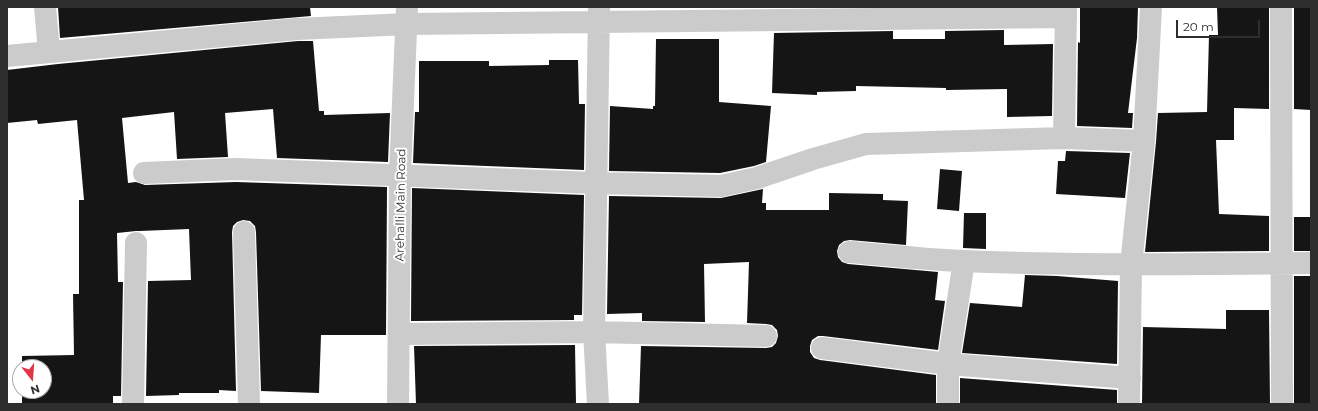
<!DOCTYPE html>
<html>
<head>
<meta charset="utf-8">
<style>
	body { margin:0 }
	#map { position:relative; width:1318px; height:411px; overflow:hidden; background:#fff; font-family:Montserrat,sans-serif }
	canvas { display:block }
	.frame { position:absolute; inset:0; border:8px solid #2e2e2e; pointer-events:none }
	.north { position:absolute; left:12px; top:359px; width:40px; height:40px; box-sizing:border-box; background:#fff; border:1px solid #ababab; border-radius:50%; rotate:163deg; font-size:11px; font-weight:700; line-height:16px; text-align:center; color:#2e2e2e }
	.north::after { content:''; display:block; margin:auto; width:14px; height:18px; background:#e13447; clip-path:polygon(50% 0,100% 100%,50% 72%,0 100%) }
	.scale { position:absolute; left:1176px; top:20px; width:84px; height:18px; box-sizing:border-box; border:2px solid #2e2e2e; border-top:0; padding-left:5px; font-size:12px; line-height:14px; white-space:nowrap; color:#2e2e2e; -webkit-text-stroke:3px #fff; paint-order:stroke }
</style>
</head>
<body>
<div id="map">
<canvas width="1318" height="411"></canvas>
<div class="frame"></div>
<div class="north">N</div>
<div class="scale">20 m</div>
</div>
<script>
const c = document.querySelector('canvas').getContext('2d');
c.lineJoin = 'round';
function fill(path, color) { c.fillStyle = color; c.fill(path, 'evenodd'); }
function stroke(path, color, width, dash) { c.strokeStyle = color; c.lineWidth = width; c.lineCap = dash ? 'butt' : 'round'; c.setLineDash(dash || []); c.stroke(path); }
function label(font, color, halo, rows, align = 'center') {
  c.font = font + ' Montserrat,sans-serif'; c.lineWidth = 4; c.setLineDash([]); c.textBaseline = 'middle'; c.strokeStyle = halo; c.fillStyle = color; for (const [text, x, y, turn = 0] of rows) {
    c.save(); c.translate(x, y); c.rotate((+turn || 0) * Math.PI / 180); c.textAlign = isNaN(turn) ? turn : align; if (halo) c.strokeText(text, 0, 0); c.fillText(text, 0, 0); c.restore();
  }
}
fill(new Path2D(`
	M58,7H310L311,16L60,38Z
	M1080,7H1138L1137,38L1128,113H1133L1132,128L1077,126L1078,42L1080,43Z
	M1217,7H1269V109L1234,108V140H1216L1219,214L1269,216V251L1145,252L1156,142L1158,113L1207,112L1209,35H1218Z
	M1294,7H1311V110L1294,109Z
	M1004,30V45L1053,44L1052,116L1007,117V89L946,90V88L856,86V91L817,92V95L772,93L774,33L893,31V39H945V31Z
	M656,39H719V102L771,106L766,162L754,166L720,173L609,171L610,106L653,109V106H655Z
	M298,41H313L319,111H324V115L390,113L388,162L277,158L273,109L225,113L228,157L177,159L174,112L122,118L128,183L136,182L145,185L236,182L387,187L386,335H321L319,393L261,391L256,232L255,226L250,221L243,220L237,222L233,226L232,232L236,391L219,390V393H179V395L146,396L148,281L191,280L189,229L140,231H136L117,233L118,282H123L121,396H113V404H22V391H44V367H22V356L74,355L73,294H79V200H84L77,120L38,124L37,120L7,123V70L58,64Z
	M549,60H578L579,104H585L584,170L413,163L415,112H419V61H489V66L549,65Z
	M1066,151L1130,153L1125,198L1056,194L1058,161H1065Z
	M940,169L962,171L959,211L937,209Z
	M412,188L584,195L582,315H574V320L411,321Z
	M763,189L762,203H766V210H829V193L883,194V200L908,201L906,245L850,240L844,241L839,245L837,251L838,257L842,262L848,264L938,272L935,300L945,301L938,350L823,336H818L812,340L810,346V352L814,358L820,360L936,375V404H639L641,346L766,348L772,347L776,343L778,336L777,330L772,325L766,324L747,323L749,262L704,264L705,322L642,321V313L607,314L609,196L721,198Z
	M964,213H986V249L963,248Z
	M1294,217H1311V251H1294Z
	M1025,275L1057,276L1118,281L1117,364L962,353L970,303L1022,307Z
	M1294,276H1311V404H1294Z
	M1226,310H1269L1270,404H1142L1143,327L1226,329Z
	M575,345L576,404H416L414,346Z
	M960,378L1117,390V404H960Z`), '#151515');
stroke(new Path2D(`
	M45,7L49,52
	M1281,7C1282,139 1281,272 1282,404
	M7,56L297,29L407,24L1066,17
	M1064,138L1066,7
	M144,173L236,169L596,183L721,186L757,178L813,159L866,144L1064,138L1144,141
	M244,232L249,404
	M849,252C888,255 926,260 964,261C1079,266 1195,264 1311,263
	M399,334L594,332L766,336
	M822,348L948,364L1130,378
	M133,404L136,243
	M398,404L400,174L407,7
	M598,404L594,332L599,8
	M948,404V364L964,261
	M1129,404L1131,265L1144,141L1151,7`), '#cbcbcb', 22);
label('12px', '#2e2e2e', '#fff', [
	["Arehalli Main Road",401,205,-89]
]);
</script>
</body>
</html>
